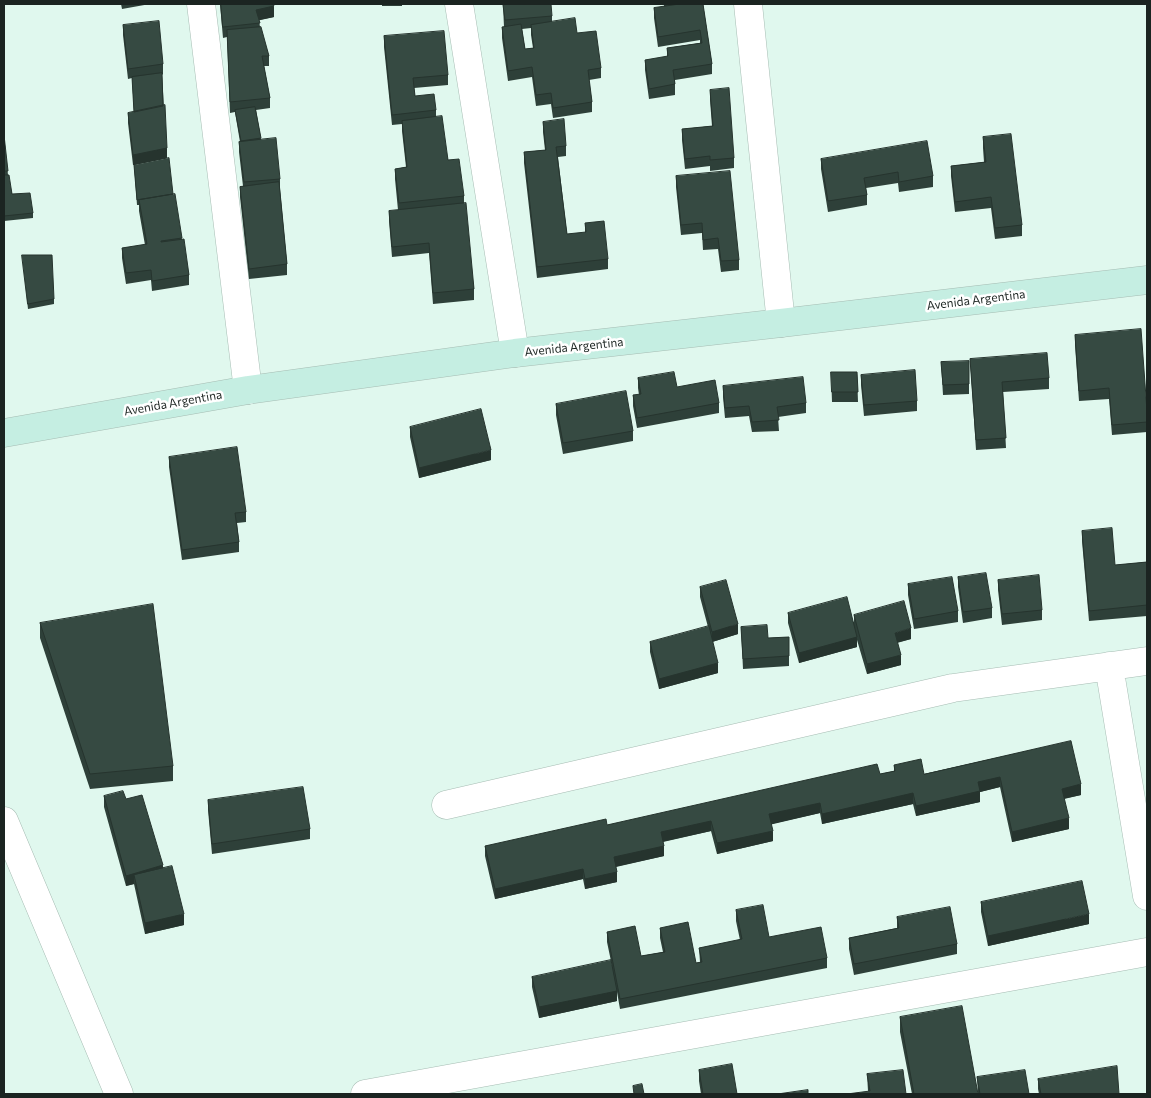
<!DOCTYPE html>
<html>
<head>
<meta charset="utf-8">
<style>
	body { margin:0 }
	#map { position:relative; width:1151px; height:1098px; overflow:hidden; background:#e0f8ee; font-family:Commissioner,sans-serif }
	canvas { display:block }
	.frame { position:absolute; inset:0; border:5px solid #1b2421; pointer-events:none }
</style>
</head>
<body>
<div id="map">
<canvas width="1151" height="1098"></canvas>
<div class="frame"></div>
</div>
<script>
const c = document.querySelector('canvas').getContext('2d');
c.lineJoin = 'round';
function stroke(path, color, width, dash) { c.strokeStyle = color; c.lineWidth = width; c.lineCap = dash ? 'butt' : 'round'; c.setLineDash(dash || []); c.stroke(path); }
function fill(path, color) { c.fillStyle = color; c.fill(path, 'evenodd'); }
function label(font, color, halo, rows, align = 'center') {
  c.font = font + ' Commissioner,sans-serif'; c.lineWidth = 5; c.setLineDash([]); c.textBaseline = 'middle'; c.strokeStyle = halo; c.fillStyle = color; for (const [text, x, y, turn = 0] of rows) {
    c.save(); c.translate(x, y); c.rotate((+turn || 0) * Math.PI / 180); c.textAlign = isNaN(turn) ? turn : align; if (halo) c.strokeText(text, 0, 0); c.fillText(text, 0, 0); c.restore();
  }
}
const street = new Path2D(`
	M201,4L248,390
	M459,4L515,353
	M748,4L781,323
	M1109,666L1147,896
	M446,805L953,688L1147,661
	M4,821L119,1094
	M365,1094L1147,952`);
const secondary = new Path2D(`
	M4,433L248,390L515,353L781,323L1147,280`);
stroke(street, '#a6bcb3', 29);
stroke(secondary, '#a6bcb3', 29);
stroke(street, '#fff', 28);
stroke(secondary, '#c5eee2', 28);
fill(new Path2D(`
	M121,4H150L122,9Z
	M220,4H273L274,17L259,20L260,27L269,56V66H264L270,98V108L256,110L261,139L280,179V189L287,264V275L249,279L240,197V187L243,186L239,152V142H240L235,112L230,113L227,37L223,38Z
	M382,4H402V6H382Z
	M664,4H703L712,64V74L675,80V95L649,99L645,70V60L667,57V48L700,43V40L658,47L654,18V8L664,6Z
	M503,5L552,16V22L577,33L601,68V78L589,80L592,102V112L553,118L551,104L536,106L532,77L508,81L502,38V27H504ZM531,28V35L533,48L525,49L522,29Z
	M123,25L163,64V74L162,75L167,158L133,165L128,123V113L134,112L132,78L128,79L123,35Z
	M384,36L448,75V85L414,88L415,96L436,110V116L448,160L464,196V203L474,289V300L433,304L429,253L392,257L389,221V211L398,210L395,179V169L406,167L402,131V124L392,125L384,47Z
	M710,90L734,158V168L710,171V166L685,169L682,140V129L712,126L710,100Z
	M543,122L566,146V156L558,157L567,234L585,233V223L608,259V269L537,278L524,163V152L545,150L543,132Z
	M4,135L8,175L12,194L33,213V218L4,221Z
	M983,137L1022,225V236L995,239L991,208L955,212L951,176V166L984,162L983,148Z
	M821,159L933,176V187L899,192L898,183L866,188L867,195V205L828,212L821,169Z
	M134,165L173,194L189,275V285L152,291L151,280L126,284L122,258V248L145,245L139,211V205H137Z
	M676,176L739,260V270L721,272L718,249L703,250L702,233L681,235L676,187Z
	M22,255L54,299V304L28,309Z
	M1075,335L1147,411V432L1112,435L1109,399L1079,401L1075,345Z
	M970,359L1049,378V389L1003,392L1006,448L976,450Z
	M941,362L969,384V394L943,395Z
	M831,372H857L858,402H832Z
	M861,375L917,401V411L864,416L861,385Z
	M638,378L677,387L719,403V413L637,428L633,406V395H639L638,388Z
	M723,386L806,403V413L778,417L779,431L752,432L749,416L725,418L723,397Z
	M556,404L633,431V441L563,454L556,415Z
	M410,427L491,460L419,478L410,437Z
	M169,457L246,512V522L237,523L239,542V552L182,560L169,467Z
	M1082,531L1115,565L1147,562V616L1089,621L1082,541Z
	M958,577L992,608V618L963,623L958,587Z
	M998,580L1042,610V620L1002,625L998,590Z
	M908,584L958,611V622L914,629L908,595Z
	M700,587L738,634L712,642L718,673L659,689L650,652V642L708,627L700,597Z
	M788,613L854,622V615L911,639L897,643L901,665L867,674L857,640V647L799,663L788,623Z
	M40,623L173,766V781L90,789L40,638Z
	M741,627L768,638L789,637V666L743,669Z
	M1071,741L1081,795L1064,799L1069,829L1012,842L1000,787L980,792V802L916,816L913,804L822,824L820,813L771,824L773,841L717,854L711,831L663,842L664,856L616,867L617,882L585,889L583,879L495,899L485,856V846L607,825L880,774L894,771V765L924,774Z
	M104,796L126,799L163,868L184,925L145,934L134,884L126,886L104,807Z
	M208,800L310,829V839L212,854L208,810Z
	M981,902L1089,924L988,946L981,912Z
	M736,910L769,937L827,958V968L620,1009L617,992V1001L539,1018L532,987V977L612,966L607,942V932L641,956L663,952L660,938V928L696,963L700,962L699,948L740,940L736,921Z
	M897,917L957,944V954L854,975L849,949V938L897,928Z
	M900,1017L978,1094H912L900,1032Z
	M699,1070L737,1094H701L699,1081Z
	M867,1074L906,1094L868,1091Z
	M977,1077L1029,1094H978Z
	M1038,1079L1119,1094H1039L1038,1089Z`), '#2e4039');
fill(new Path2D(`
	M274,6V17L256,21V10Z
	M167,148V158L133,165V155Z
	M491,450V460L419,478V468Z
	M738,624V634L712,642V632Z
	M911,628V639L895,643V633Z
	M857,637V647L799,663V653Z
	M901,655V665L867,674V664Z
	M718,663V673L659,689V679Z
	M1000,777V787L980,792V802L916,816V806L978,782Z
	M1081,784V795L1062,799V789Z
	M913,793V804L822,824V814Z
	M820,803V813L769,825V814Z
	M1069,818V829L1012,842V832Z
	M711,821V831L661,842V832Z
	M773,831V841L717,854V843Z
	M664,846V856L614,867V857Z
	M163,865V875H134V884L126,886V876Z
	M583,869V879L495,899V889Z
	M617,872V882L585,889V879Z
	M184,914V925L145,934V923Z
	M1089,914V924L988,946V936Z
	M617,991V1001L539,1018V1007Z`), '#26342e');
const building = new Path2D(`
	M221,4H273L274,6L256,10L260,23L223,27Z
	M522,4H551L552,16L505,20L503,5Z
	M680,4H703L712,64L673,70L675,84L649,89L645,60L668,56L667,48L702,43L700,30L658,37L654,8Z
	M575,18L577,33L596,31L601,68L588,70L592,102L553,108L551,93L536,95L532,67L508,71L502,27L521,24L525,49L534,48L531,25Z
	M159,21L163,64L128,69L123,25Z
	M261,27L269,56H262L270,98L230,102L227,30Z
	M444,31L448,75L413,78L415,96L434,94L436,110L392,115L384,36Z
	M162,73L163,106L134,112L132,77Z
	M729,88L734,158L710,160V156L685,159L682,129L713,126L710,90Z
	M165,105L167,148L133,155L128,113Z
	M255,107L261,138L241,141L235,110Z
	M442,116L448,160L459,159L464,196L399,203L395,169L407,167L402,121Z
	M564,119L566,146L556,147L567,234L586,232L585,223L604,221L608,259L537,267L524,152L546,150L543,122Z
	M1011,134L1022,225L995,228L991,197L955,202L951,166L986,162L983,137Z
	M4,135L8,171H4Z
	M276,138L280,179L244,182L239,142Z
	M927,141L933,176L899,182L898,172L864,178L867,195L828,201L821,159Z
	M169,158L173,194L137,200L134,165Z
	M730,171L739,260L721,261L718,238L703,240L702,223L681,225L676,176Z
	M4,175H9L12,194L30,193L33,213L4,216Z
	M279,182L287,264L249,269L240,187Z
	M175,194L182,238L161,241V242L184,239L189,275L152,281L151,270L126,273L122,248L147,244L139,200Z
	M466,203L474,289L433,293L429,243L392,247L389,211Z
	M22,255H52L54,299L28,304Z
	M1141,329L1147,411V422L1112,425L1109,388L1079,391L1075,335Z
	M1047,353L1049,378L1002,382L1006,438L976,440L970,359Z
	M969,361V384L943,385L941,362Z
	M915,370L917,401L864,405L861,375Z
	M674,372L677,387L715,380L719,403L637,418L633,395L641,394L638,378Z
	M831,372H857L858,392H832Z
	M803,377L806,403L777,407L779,420L752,422L749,406L725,408L723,386Z
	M626,391L633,431L563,443L556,404Z
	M481,409L491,450L419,468L410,427Z
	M237,447L246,512L235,513L239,542L182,550L169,457Z
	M1112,528L1115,565L1147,562V605L1089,611L1082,531Z
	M986,573L992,608L963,612L958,577Z
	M1039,575L1042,610L1002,614L998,580Z
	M952,577L958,611L914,619L908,584Z
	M726,580L738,624L712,632L700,587Z
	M847,597L857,637L799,653L788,613Z
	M904,601L911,628L895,633L901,655L867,664L854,615Z
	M153,604L173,766L90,774L40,623Z
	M767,625L768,638L789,637V656L743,659L741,627Z
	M709,626L718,663L659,679L650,642Z
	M1071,741L1081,784L1062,789L1069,818L1012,832L1000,777L978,782L980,791L916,806L913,793L822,814L820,803L769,814L773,831L717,843L711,821L661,832L664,846L614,857L617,872L585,879L583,869L495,889L485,846L606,819L607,825L877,764L880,774L895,771L894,765L921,759L924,774Z
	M303,787L310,829L212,844L208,800Z
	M123,791L126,799L142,795L163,865L126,876L104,796Z
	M172,866L184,914L145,923L134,875Z
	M1082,881L1089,914L988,936L981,902Z
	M763,905L769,937L821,927L827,958L620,999L607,932L635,926L641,956L665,952L660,928L688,922L696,963L702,962L699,948L742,939L736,910Z
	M950,907L957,944L854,964L849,938L899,928L897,917Z
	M611,960L617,991L539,1007L532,977Z
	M962,1006L978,1094H914L900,1017Z
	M732,1064L737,1094H703L699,1070Z
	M1117,1066L1119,1094H1041L1038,1079Z
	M903,1070L906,1094H847L870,1091L867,1074Z
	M1025,1070L1029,1094H980L977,1077Z
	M642,1084L644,1094H634L633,1086Z
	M808,1090V1094H778Z`);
fill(building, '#364a42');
stroke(building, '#26342e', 1);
label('12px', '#1b2421', '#fff', [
	["Avenida Argentina",976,300,-7],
	["Avenida Argentina",574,347,-6],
	["Avenida Argentina",173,403,-10]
]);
</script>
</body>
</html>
